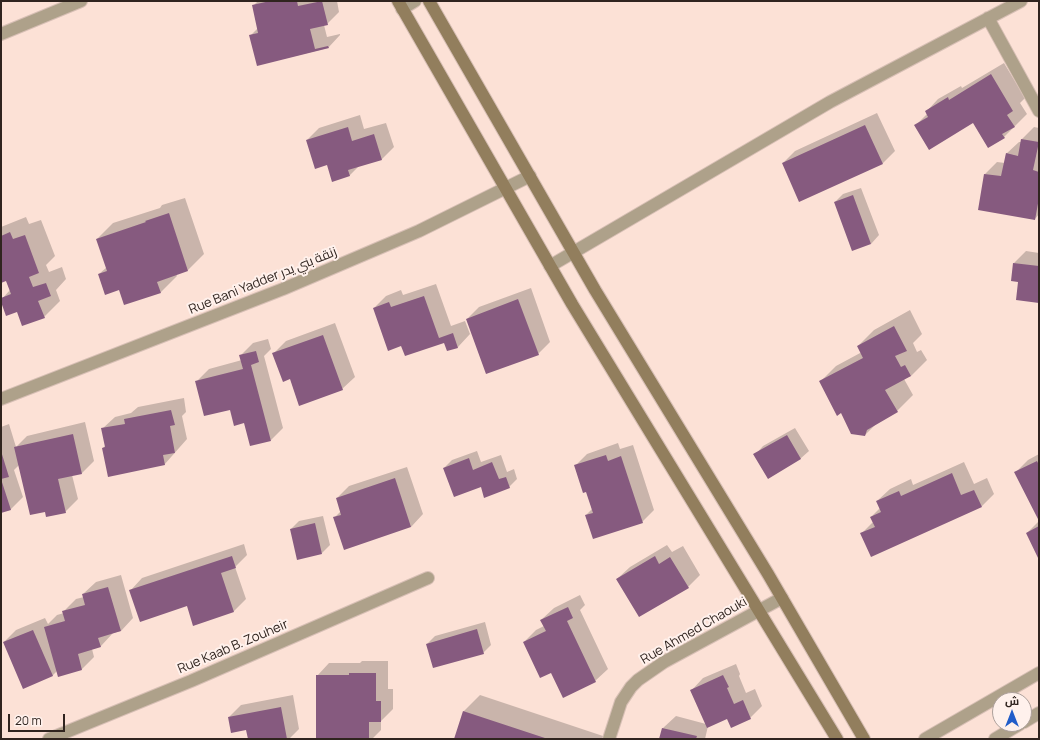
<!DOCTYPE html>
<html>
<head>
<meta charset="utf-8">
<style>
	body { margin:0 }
	#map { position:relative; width:1040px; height:740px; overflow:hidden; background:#fce1d6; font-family:Manrope,Cairo,sans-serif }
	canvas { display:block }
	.frame { position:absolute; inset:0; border:2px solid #30241f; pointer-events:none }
	.north { position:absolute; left:992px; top:692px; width:40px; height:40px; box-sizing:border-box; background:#fff1ec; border:1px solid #ac9f9a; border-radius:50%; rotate:0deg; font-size:11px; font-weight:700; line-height:16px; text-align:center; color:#30241f }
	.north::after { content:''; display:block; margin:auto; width:14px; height:18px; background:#215dc9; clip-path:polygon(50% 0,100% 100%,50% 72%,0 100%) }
	.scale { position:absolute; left:8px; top:714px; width:57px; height:18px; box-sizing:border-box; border:2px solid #30241f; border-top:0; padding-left:5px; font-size:12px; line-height:14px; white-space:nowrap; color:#30241f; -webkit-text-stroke:3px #fff1ec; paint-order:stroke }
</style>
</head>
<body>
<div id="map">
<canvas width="1040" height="740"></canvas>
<div class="frame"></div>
<div class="north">ش</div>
<div class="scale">20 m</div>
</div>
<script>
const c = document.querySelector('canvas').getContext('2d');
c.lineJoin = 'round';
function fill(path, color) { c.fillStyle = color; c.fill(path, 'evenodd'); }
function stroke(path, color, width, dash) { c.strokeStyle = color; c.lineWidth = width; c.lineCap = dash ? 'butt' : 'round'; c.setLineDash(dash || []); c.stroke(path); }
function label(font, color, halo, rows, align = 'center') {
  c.font = font + ' Manrope,Cairo,sans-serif'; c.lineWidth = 4; c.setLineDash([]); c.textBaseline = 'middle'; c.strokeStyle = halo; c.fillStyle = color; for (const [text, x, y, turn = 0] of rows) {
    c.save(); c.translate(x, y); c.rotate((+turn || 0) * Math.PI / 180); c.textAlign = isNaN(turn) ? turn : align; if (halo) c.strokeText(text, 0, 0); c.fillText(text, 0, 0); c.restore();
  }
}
fill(new Path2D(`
	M258,1H337L339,12L327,24L324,25L327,37L340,34V35L328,48L258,65L251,35L258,28L253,6Z
	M1004,63L1025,98L1020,103L1027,114L1004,137L973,122L916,125L927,114L926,112L938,99L961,86L962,88Z
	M877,113L895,151L883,163H783L795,151Z
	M360,115L364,129L386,123L394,147L382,159L359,166L349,176L327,164L307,140L319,128Z
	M1034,127L1039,128V214L1035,219L979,209L985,174L997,162L1005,163L1006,154L1019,142H1021L1022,139Z
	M861,188L879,235L871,244L835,202L843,194Z
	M185,198L204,254L188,270L176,274L177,276L161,292L120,289L99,274L107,267L97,239L113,223L160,208L162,205Z
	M26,217L29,224L41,220L55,256L46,265L49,272L62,267L66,279L56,290L60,301L44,317L17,311L1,300L10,290L6,280L1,282V227Z
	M1026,251L1039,253V302L1020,281L1014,263Z
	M436,284L451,326L465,321L470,334L458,347L447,350L445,342L402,345L374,308L386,296L401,290L403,295Z
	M531,288L550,342L538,354L467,319L479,307Z
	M910,310L922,334L913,343L917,352L921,350L927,360L911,376L904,379L913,395L897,411L878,422L865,435L841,412L820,382L836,366L862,352L858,346L874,330Z
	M335,323L355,377L342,389L290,378L274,353L286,341Z
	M268,339L271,349L264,356L283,428L271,440L245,422L197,381L209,369L242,360L241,355L253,343Z
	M184,398L186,412L182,416L187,439L164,465L103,448L106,445L102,429L115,417L131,413L138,407Z
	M85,422L94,461L82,473L72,475L78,499L65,512L19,465L14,470L23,497L10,510L1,512V427L9,424L16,447L27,436Z
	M795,428L809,451L800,459L755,455L763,446Z
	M618,443L620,449L633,445L654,510L642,522L586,515L592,509L587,491L575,466L587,454Z
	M477,451L481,462L501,455L507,472L514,469L517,479L509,487L481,486L444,468L452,460Z
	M1039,454V518L1016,472L1028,460Z
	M964,462L974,484L987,478L994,494L982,506L862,533L873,522L871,517L880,508L877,501L890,489L911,479L913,485Z
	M407,467L423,514L411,527L334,518L341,511L337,498L349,486Z
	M323,516L330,545L322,553L291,529L299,521Z
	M1039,521V558L1027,533Z
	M244,544L247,555L235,567L246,599L234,611L194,625L187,605L130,591L142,578Z
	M667,545L672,552L683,546L700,575L688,587L617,579L630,567Z
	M121,575L133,618L121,631L113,633L101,646L92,649L94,657L82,669L59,676L57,671L52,676L4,642L16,630L45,618L48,624L57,615L64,613V611L76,599L84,597L83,594L96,582Z
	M580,595L585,605L580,610L608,669L595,681L551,671L524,642L536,630L544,626L541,620L554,608Z
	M485,622L491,645L483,653L427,644L435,636Z
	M362,661H388V689H393V709L381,721V730L372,739H317V676L329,663H360Z
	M736,664L740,674L739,676L746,693L755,689L762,706L750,718L727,717L708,726L705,739H661L663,728L676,716L706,724L691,691L703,678Z
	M293,695L299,729L289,739H249L247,729L229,717L241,705Z
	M480,695L609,738V739H455L464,711Z`), '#0003');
fill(new Path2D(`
	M270,1H297L298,6L322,1L328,25L310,29L315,49L328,46L329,48L257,66L249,35L258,33L252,5Z
	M991,74L1013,111L1007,115L1015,127L1002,134L1005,138L988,148L973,123L929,150L914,125L928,117L925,111L948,97L949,100Z
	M865,125L883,164L799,202L782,163Z
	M348,127L352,141L374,134L382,160L348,170L350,176L332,182L327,165L315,169L306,140Z
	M1021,139L1039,142L1033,170L1039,172V198L1035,220L978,210L984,174L1001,176L1006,153L1018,156Z
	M853,195L871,244L852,251L834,202Z
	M169,213L188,271L157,282L161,293L124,305L119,290L105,295L98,274L107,271L96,239L146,222L145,221Z
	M10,232L13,239L25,235L39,273L29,277L33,287L46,283L51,296L38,301L45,318L22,326L17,312L6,316L1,302V298L11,294L6,281L1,283V236Z
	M1013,263L1039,266V303L1016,300L1018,282L1011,281Z
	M424,296L439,338L453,333L458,348L447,351L444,343L405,356L401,346L388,351L373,308L389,302L391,307Z
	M518,299L539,355L486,374L466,319Z
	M894,326L907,351L895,356L901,367L905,365L911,376L885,390L898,412L867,430L865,436L851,434L841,413L837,416L819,381L863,358L857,346Z
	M323,335L343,390L299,406L290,379L283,382L272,353Z
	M256,351L259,362L251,365L271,441L250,446L244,423L234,426L230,410L204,416L195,381L243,369L239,355Z
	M171,410L175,425L170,426L175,453L163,455L165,465L108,477L102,448L105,447L101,428L125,424L124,419Z
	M73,434L82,474L58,479L66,513L46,517L45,512L30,515L14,447Z
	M787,435L801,459L768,479L753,454Z
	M1,451L9,477L1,479Z
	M606,455L608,461L621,456L643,523L593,539L585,515L593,513L586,492L583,493L574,465Z
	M469,458L473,470L492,462L499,479L506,477L510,488L484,498L481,487L454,497L443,468Z
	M1037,461L1039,465V521L1014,472Z
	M952,473L961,495L974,490L982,507L871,557L860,533L875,527L870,517L881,512L876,501L899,491L901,496Z
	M395,478L411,527L344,550L333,517L341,515L336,498Z
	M1,479L11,510L1,513Z
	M315,523L322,554L297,560L290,529Z
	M1039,526V560L1026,533Z
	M232,556L236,568L221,573L234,612L193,626L187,606L140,622L129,590Z
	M655,556L659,564L670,557L689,588L639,617L616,579Z
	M108,587L121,631L98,638L101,647L78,654L82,670L58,677L44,627L65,621L62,611L85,605L82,594Z
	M568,607L573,618L567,621L596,682L563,698L551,673L540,678L523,642L546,631L540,620Z
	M477,629L484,654L433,668L426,644Z
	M33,630L53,676L23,689L3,642Z
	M349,673H376V701H381V722H369V739H316V675H349Z
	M723,675L729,687L727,688L734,704L743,700L751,719L731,728L727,719L707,728L690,690Z
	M281,707L287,739H248L246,730L231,733L228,717Z
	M463,711L548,739H454Z
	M662,728L697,736L696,739H659Z`), '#865a7f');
const street = new Path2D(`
	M402,9L415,1
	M988,18L1039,111
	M1,34L81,1
	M550,266L830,102L1021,1
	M1,399L283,289L419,231L530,176
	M1024,722L1039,713
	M49,739L191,681L428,578
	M609,739L621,702L631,687L638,680L664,662L782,598
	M925,739L1039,673
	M995,739L1020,724`);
const secondary = new Path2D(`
	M398,1L572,304L837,739
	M429,1L595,290L768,574L864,739`);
stroke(street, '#d7bfb5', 14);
stroke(secondary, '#d7bfb5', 14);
stroke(street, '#aea18a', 12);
stroke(secondary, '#927e5d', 12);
label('13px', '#30241f', '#fff1ec', [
	["Rue Bani Yadder زنقة بني يدر",263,281,-22],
	["Rue Ahmed Chaouki",694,631,-30],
	["Rue Kaab B. Zouheir",233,647,-23]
]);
</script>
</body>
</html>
